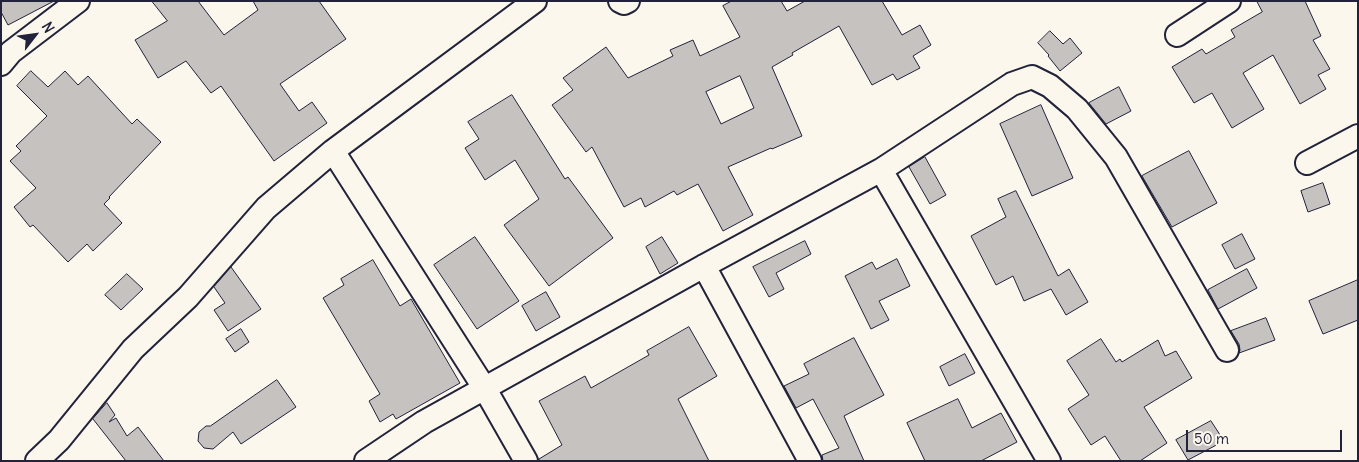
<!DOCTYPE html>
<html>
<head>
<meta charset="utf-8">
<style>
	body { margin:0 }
	#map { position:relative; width:1359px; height:462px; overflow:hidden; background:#fbf7ec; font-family:Delius,sans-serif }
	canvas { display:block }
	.frame { position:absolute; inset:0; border:2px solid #22223b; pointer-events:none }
	.north { position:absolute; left:10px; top:10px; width:50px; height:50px; -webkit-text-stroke:4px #fbf7ec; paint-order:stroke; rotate:60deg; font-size:14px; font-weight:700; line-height:20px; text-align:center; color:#22223b }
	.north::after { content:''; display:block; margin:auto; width:18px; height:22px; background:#22223b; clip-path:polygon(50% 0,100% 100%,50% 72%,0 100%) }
	.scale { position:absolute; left:1186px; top:430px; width:156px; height:22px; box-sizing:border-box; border:2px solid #22223b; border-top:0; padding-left:6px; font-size:15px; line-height:18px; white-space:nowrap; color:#22223b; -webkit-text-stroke:4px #fbf7ec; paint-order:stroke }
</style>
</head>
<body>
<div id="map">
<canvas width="1359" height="462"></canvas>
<div class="frame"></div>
<div class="north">N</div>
<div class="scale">50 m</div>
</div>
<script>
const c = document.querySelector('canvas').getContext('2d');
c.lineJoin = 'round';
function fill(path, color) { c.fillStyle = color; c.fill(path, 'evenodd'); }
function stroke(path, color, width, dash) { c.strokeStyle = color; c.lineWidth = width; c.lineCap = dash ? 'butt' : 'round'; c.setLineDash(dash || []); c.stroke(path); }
const building = new Path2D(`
	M1,1H54L8,25L1,12Z
	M152,1H198L224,35L258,10L253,1H319L346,39L280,84L299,111L312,102L327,123L274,161L221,86L211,93L186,61L158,78L135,40L167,21Z
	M732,1H781L787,11L805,1H882L902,35L920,25L931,45L913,56L920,68L897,80L893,74L872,85L839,26L792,53L793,55L772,67L802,136L772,149L771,148L728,167L753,215L723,231L698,184L677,195L674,191L645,207L641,198L624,207L592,147L586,152L552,105L573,90L563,78L606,47L628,78L673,56L670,50L693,40L700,56L740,37L723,6ZM740,76L754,108L721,124L706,92Z
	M1257,1H1305L1321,36L1313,40L1330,69L1318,75L1326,89L1300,104L1273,55L1243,73L1264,109L1232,128L1212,93L1194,103L1172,67L1202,49L1206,54L1235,37L1231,30L1262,12Z
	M1050,31L1063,44L1070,38L1082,53L1060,71L1048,56L1049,55L1038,43Z
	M31,71L48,87L65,71L78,85L88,76L132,124L137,119L161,142L109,197L110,198L104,204L122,223L93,251L87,244L68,262L33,225L30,227L14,207L36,188L10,161L21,151L16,146L47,116L17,86Z
	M1119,87L1131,111L1106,124L1089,103Z
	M512,95L565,179L568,177L613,238L549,286L504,225L539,199L515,160L485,180L465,148L479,139L468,122Z
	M1041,105L1073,178L1032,196L1000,124Z
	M1189,151L1217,203L1172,227L1142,176Z
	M925,157L946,195L930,204L909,167Z
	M1323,183L1330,204L1308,212L1301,191Z
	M1016,191L1058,276L1069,269L1088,302L1066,315L1051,289L1024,301L1013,276L996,285L971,236L1006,217L998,199Z
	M1242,234L1255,259L1235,269L1222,245Z
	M475,237L519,301L477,329L434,265Z
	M662,237L678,263L660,274L646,247Z
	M805,241L811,254L776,273L784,289L769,297L753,267Z
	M897,259L910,286L879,301L889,320L871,329L845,276L872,262L876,269Z
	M373,260L400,306L411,299L460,383L396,419L393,414L380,422L369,401L380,394L323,298L344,285L341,279Z
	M231,267L261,309L228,331L214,310L225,303L214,287Z
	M1247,269L1257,288L1218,309L1208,290Z
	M127,274L143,289L121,310L105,295Z
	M1358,280V320L1323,334L1309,301Z
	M546,292L560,317L536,331L522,306Z
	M1266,318L1275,340L1239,353L1240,350L1239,344L1231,331Z
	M689,327L717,376L678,399L709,461H539V459L562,445L539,401L585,376L591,388L649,355L647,351Z
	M241,329L249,342L235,352L226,339Z
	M854,338L884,395L844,416L864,461H823L822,455L839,448L813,399L796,408L784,386L809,374L804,364Z
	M1101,339L1116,362L1120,359L1122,362L1158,340L1165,356L1176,351L1192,378L1144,407L1167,443L1140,461H1121L1105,436L1091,445L1068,409L1089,395L1067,361Z
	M965,354L975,373L949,386L940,367Z
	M277,380L296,407L241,444L233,432L213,449L204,448L198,441L199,432L206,426H210Z
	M958,399L972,428L1001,413L1017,442L981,461H925L907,423Z
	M107,403L115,415L109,422L116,418L127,436L138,427L164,461H126L93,419Z
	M1211,421L1224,441L1188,460L1176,440Z`);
fill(building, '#c6c2c0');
stroke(building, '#22223b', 1);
const minor = new Path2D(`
	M620,1L624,3L628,1
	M1177,35L1229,1
	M1,64L11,52L78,1
	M333,151L485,389L526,461
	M1307,163L1358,136
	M881,170L1049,461
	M704,266L810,461
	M37,461L59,440L133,349L188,297L266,208L333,151L535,1
	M366,461L424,422L704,266L881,170L1012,84L1032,77L1050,86L1077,109L1116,157L1227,350`);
stroke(minor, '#22223b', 26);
stroke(minor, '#fbf7ec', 22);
</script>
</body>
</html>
